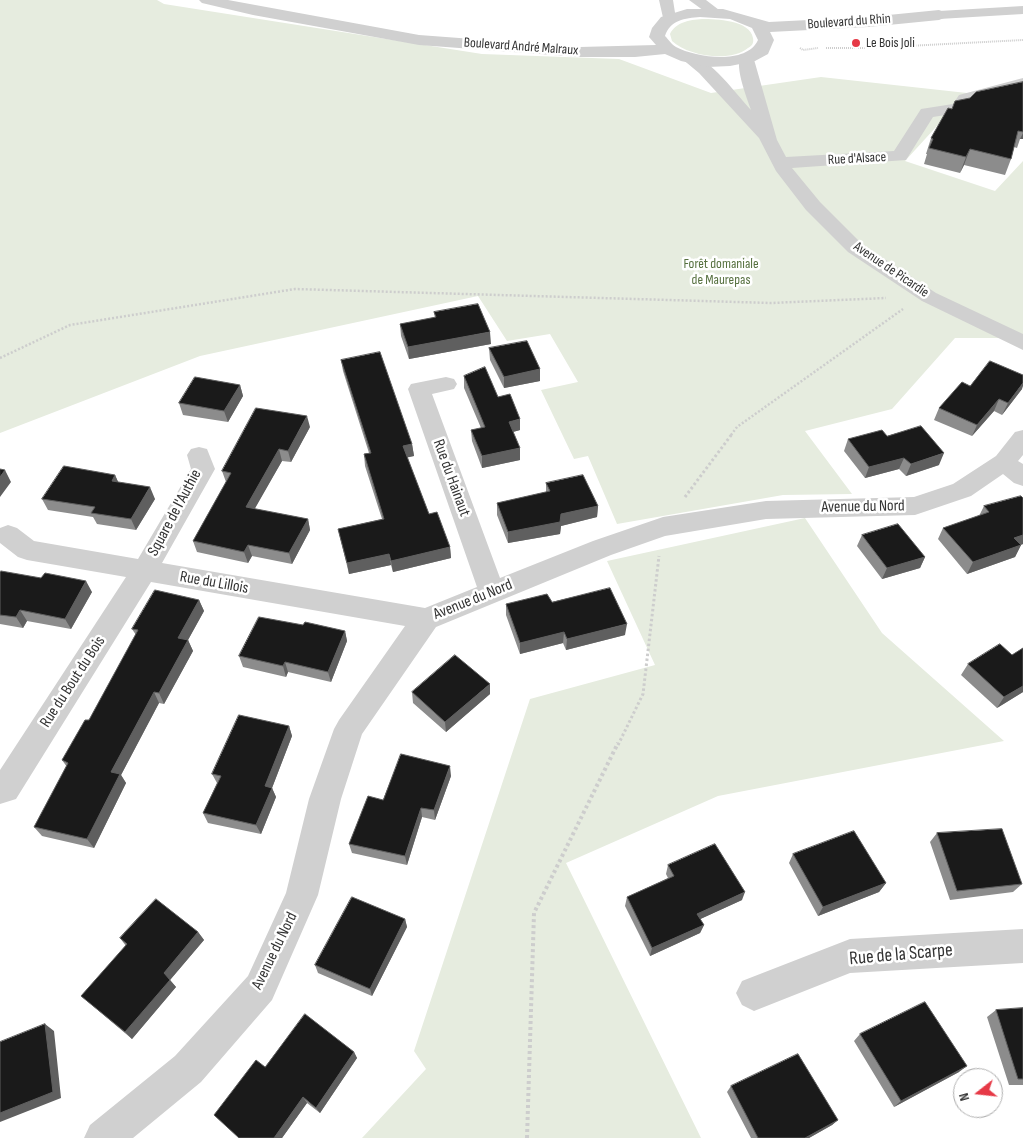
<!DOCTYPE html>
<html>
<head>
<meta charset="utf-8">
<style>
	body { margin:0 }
	#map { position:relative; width:1023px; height:1138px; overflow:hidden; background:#fff; font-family:"Sofia Sans Condensed",sans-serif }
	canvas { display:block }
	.north { position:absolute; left:953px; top:1068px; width:50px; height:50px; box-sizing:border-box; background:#fff; border:1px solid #adadad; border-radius:50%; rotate:254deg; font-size:14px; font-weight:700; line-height:20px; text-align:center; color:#333 }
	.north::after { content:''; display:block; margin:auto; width:18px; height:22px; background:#e63946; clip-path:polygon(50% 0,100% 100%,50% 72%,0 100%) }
</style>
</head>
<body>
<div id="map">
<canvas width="1023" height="1138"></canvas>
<div class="north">N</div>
</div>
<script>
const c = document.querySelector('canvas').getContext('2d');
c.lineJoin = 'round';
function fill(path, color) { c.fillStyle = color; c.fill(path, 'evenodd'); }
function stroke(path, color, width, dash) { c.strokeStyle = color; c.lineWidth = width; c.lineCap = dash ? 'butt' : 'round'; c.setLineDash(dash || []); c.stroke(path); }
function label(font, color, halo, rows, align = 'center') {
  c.font = font + ' "Sofia Sans Condensed",sans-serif'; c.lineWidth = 5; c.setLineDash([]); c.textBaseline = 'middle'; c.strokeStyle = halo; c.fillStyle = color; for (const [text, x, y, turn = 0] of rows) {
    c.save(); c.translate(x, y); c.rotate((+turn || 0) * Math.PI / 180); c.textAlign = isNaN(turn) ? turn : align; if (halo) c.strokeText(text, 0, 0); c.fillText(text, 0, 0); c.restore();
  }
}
fill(new Path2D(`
	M0,0H157L164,4L482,54L619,59L711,93L821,77L967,93L905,161L995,191L1023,161V343L1004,338H955L892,409L805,431L852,494L783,495L617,524L588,456L574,459L541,390L578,382L550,334L507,341L478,296L200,356L0,433Z
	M702,19C716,19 750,20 753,38C754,43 752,46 748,48C730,63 688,56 672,41L670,34C676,22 689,20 702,19Z
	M805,518L882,633L1004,741L718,796L566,863L701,1138H362L426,1069L414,1051L530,699L655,665L607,561Z`), '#e6ecdf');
stroke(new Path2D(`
	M800,48L803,50L818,48
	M826,48H869L1023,40`), '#cdcdcd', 2, [1, 1]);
stroke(new Path2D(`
	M0,358L70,325L295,289L771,303L886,298
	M731,435L737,427L903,309`), '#cdcdcd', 2.5, [2, 2]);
stroke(new Path2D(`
	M685,497L732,434
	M618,745L643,694L659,556`), '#cdcdcd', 3, [2.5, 2.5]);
stroke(new Path2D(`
	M527,1138L534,913L618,743`), '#cdcdcd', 4, [3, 3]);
fill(new Path2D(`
	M659,0H673L676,19L674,22H664Z
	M689,0H706L723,13L721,16H711Z
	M1023,6V14L939,19L934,18L932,15L934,12L939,11Z
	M689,53C711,59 736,94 751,110C747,98 734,66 741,56H753L777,140L786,157L894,151L921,109L953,104L959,95L1023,78V88L971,103L964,112L933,117L906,160L792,168L820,202L862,244L936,293L1023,334V350L922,301L848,252L806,210L776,171L759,138L699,73L681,58L683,55Z
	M446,377L454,379L457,384L454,389L432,394L500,578L593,541L663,517L766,501L914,497L953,484L996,456L1015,432L1023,430V455L1018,461L1023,464V486L1014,483L1003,474L971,496L915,515L766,519L665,536L611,555L436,627L362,734L341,799L318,895L272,1000L201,1082L133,1138H84L90,1125L175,1056L248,976L286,893L309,799L334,729L339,720L405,626L151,582L16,799L0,804V770L126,577L27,560L18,557L0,543V528L8,525L17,528L34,541L138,559L191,469L187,455L191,449L199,447L207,449L215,469L162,563L425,608L477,587L408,389L411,384Z
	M1023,929V963L850,973L754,1011L742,1005L736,993L742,981L850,939Z`), '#d0d0d0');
fill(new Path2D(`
	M199,0H228L419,35L580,47L656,45L649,37L652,28L661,17L687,9H723L769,22L868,17L939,10L944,12L947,15L944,18L939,20L868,27L770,32L774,40L768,54L755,61L730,66L708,67L681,61L665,54L635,57H580L419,45L253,15L202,3ZM700,17L730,19L752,28L758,40C747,65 697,58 676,47C672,45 669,40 665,36C670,20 685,18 700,17Z`), '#d0d0d0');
fill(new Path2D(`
	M1023,82V139H1020L1017,148L1014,147L1011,159L1005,175L964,165L960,173L924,164L927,154H926L931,138L952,109L970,98Z
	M434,312L491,344L409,359L401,336L400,324L435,318Z
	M489,348L540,369V381L504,388L490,360Z
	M341,360L412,444L414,456L407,457L429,514L450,547L451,558L393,572L391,565L349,574L338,529L382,519L365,466L364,454L369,453L343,371Z
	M464,376L498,397L520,430L513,432L520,460L482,468L472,441L471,430L481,428L464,388Z
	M240,385L243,396L228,422L183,415L179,403Z
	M970,386L1022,389L1002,415L994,411L972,436L934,420L939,408Z
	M310,427L291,462L282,461L254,509L308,519L310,530L292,564L252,556L248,563L197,552L193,541L226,482L222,471Z
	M887,436L939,465L906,476L899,469L865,478L844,451L848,439Z
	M115,475L118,482L155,499L136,530L97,524L93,517L48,510L42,499Z
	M546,483L598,506L597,517L561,526L560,534L508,543L497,515V503L546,492Z
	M1023,498V544L1021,545L1015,557L967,574L938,539L943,528L979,516L984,506Z
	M862,535L925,557L920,568L882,579L857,546Z
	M0,572L92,592L71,629L27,621L23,628L0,624Z
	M199,600L204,611L188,640L193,651L164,704L159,703L121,775L126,783L94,848L42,836L34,827L67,767L62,760L89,720L136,635L132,629Z
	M552,602L625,635L566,650L563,643L520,654L506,615V604Z
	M303,625L345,631L347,641L331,682L288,672L286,677L243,667L239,656Z
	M1023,648V692L997,708L961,675L968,664L1012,655Z
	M412,692L490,694L446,732L413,703Z
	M289,726L292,736L272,788L276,797L261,834L208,823L203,813L217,783L212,774Z
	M451,776L435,820L422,817L407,865L352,853L349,844L383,800Z
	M937,833L1022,884L1013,892L950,900L930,842Z
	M793,854L886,883L879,892L818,916L789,863Z
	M668,865L742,900L700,919L704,925L700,933L650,956L625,906L627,897L668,878L666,874Z
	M405,919L407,927L372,996L318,973L315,965Z
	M198,932L204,940L170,980L176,987L132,1039L81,996L126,946L120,938Z
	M1023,1008V1085H1009L987,1017L996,1010Z
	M860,1034L959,1072L894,1107L854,1041Z
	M354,1052L357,1058L320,1113L307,1103L282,1138H239L265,1067Z
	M731,1086L838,1120L832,1125L809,1138H751L727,1092Z`), '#8c8c8c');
fill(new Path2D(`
	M1023,133V139H1020Z
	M970,149L964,165L960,173L966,157Z
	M490,332L491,344L409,359L408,347Z
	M540,369V381L504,388V377Z
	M1023,383V386L1022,389L1002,415L1008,403Z
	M240,385L243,396L228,422L224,411Z
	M999,399L994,411L972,436L977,425Z
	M307,416L310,427L291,462L288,451Z
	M520,419V430L509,433V422Z
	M412,444L414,456L405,458L403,446Z
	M520,448V460L482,468V456Z
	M279,449L282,461L249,519L246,507Z
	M944,453L939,465L906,476L911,464Z
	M904,458L899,469L865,478L869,467Z
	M5,470L11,482L0,497V477Z
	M115,475L120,486L112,481Z
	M150,487L155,499L136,530L131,519Z
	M598,506L597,517L561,526L560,534L508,543V532L561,514Z
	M308,519L310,530L292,564L289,553Z
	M1023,535V544L1007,549L1014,538Z
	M248,545L252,556L248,563L244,552Z
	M1021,545L1015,557L967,574L973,562Z
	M450,547L451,558L393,572L391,561Z
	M389,554L391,565L349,574L347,563Z
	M925,557L920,568L882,579L887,568Z
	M86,581L92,592L71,629L65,619Z
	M199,600L204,611L183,649L178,638Z
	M20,610L27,621L23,628L16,617Z
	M627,624L625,635L566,650L567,639Z
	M345,631L347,641L331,682L328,672Z
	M564,632L563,643L520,654V643Z
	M188,640L193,651L164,704L159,693Z
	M285,662L288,672L286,677L283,666Z
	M490,684V694L446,732L445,722Z
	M1023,686V692L997,708L1004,697Z
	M154,692L159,703L121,775L126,783L94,848L87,839L111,772Z
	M289,726L292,736L272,788L276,797L261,834L256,825L265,786Z
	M450,766L451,776L435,820L434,810Z
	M421,808L422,817L407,865L405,856Z
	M886,883L879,892L818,916L823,907Z
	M745,892L742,900L694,922L697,914Z
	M405,919L407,927L372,996L370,989Z
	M704,925L700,933L650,956L652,948Z
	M198,932L204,940L170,980L176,987L132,1039L125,1032L164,973Z
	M45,1024L54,1031L61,1098L0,1122V1113Z
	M354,1052L357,1058L320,1113L316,1108Z
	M967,1066L959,1072L894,1107L901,1101Z
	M303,1097L307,1103L282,1138H274Z
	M838,1120L832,1125L809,1138H805Z`), '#5f5f5f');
const building = new Path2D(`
	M1023,82V132L1018,131L1011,159L970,149L966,157L929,148L933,139L931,138L948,108L952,109L955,101L970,98L976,92Z
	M478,304L490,332L408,347L400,324L436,317L434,312Z
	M527,341L540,369L504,377L489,348Z
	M380,352L412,444L403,446L429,514L437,512L450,547L391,561L389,554L347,563L338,529L384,519L364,454L371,453L341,360Z
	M990,361L1023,375V383L1008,403L999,399L977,425L939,408L962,382L970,386Z
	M485,367L498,397L510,394L520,419L509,422L520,448L482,456L471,430L485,427L464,376Z
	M195,377L240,385L224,411L179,403Z
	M256,408L307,416L288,451L279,449L246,507L308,519L289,553L248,545L244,552L193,541L231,473L222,471Z
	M921,426L944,453L911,464L904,458L869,467L848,439L882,430L887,436Z
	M64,466L115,475L112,481L150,487L131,519L91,513L95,507L42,499Z
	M0,469L5,470L0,477Z
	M583,475L598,506L561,514L560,522L508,532L497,503L550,491L546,483Z
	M1021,496L1023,498V535L1014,538L1021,545L973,562L943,528L989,512L984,506Z
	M898,524L925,557L887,568L862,535Z
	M1,571L41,578L45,573L86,581L65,619L20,610L16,617L0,615V572Z
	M610,588L627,624L567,639L564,632L520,643L506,604L547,594L552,602Z
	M155,590L199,600L178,638L188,640L159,693L154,692L111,772L120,774L87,839L34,827L68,763L62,760L85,720H89L138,630L132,629Z
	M259,617L303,625L305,622L345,631L328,672L285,662L283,666L239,656Z
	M1000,644L1012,655L1023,648V686L1004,697L968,664Z
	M455,655L490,684L445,722L412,692Z
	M239,715L289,726L265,786L272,788L256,825L203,813L221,776L212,774Z
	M401,754L450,766L434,810L421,808L405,856L349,844L368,796L383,800Z
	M1002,829L1022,884L957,891L937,833Z
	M854,831L886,883L823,907L793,854Z
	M715,844L745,892L697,914L704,925L652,948L627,897L674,876L668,865Z
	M352,897L405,919L370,989L315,965Z
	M156,899L198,932L164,973L170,980L125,1032L81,996L127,944L120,938Z
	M925,1002L967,1066L901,1101L860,1034Z
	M1023,1008V1079H1018L996,1010Z
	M305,1014L354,1052L316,1108L303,1097L274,1138H239L214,1115L256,1060L265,1067Z
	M45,1024L53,1092L0,1113V1042Z
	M798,1054L838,1120L805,1138H758L731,1086Z`);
fill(building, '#1a1a1a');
stroke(building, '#5f5f5f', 1);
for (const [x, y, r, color] of [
	[856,43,5,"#e63946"]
]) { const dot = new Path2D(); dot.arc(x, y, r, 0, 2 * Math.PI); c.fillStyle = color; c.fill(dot); stroke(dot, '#fff', 2); }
label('14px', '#333', '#fff', [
	["Boulevard du Rhin",849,22,-4],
	["Boulevard André Malraux",521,47,4],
	["Rue d'Alsace",857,159,-3],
	["Avenue de Picardie",891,270,34]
]);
label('14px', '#333', '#fff', [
	["Le Bois Joli",866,43]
], 'left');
label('14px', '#56703f', '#fff', [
	["Forêt domaniale",721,264],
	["de Maurepas",721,280]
]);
label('16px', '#333', '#fff', [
	["Rue du Hainaut",451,478,70],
	["Avenue du Nord",863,507,-1],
	["Square de l'Authie",175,513,-62],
	["Rue du Lillois",214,583,10],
	["Avenue du Nord",473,600,-22],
	["Rue du Bout du Bois",73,682,-57],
	["Avenue du Nord",275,951,-64]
]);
label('19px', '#333', '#fff', [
	["Rue de la Scarpe",901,955,-5]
]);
</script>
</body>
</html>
